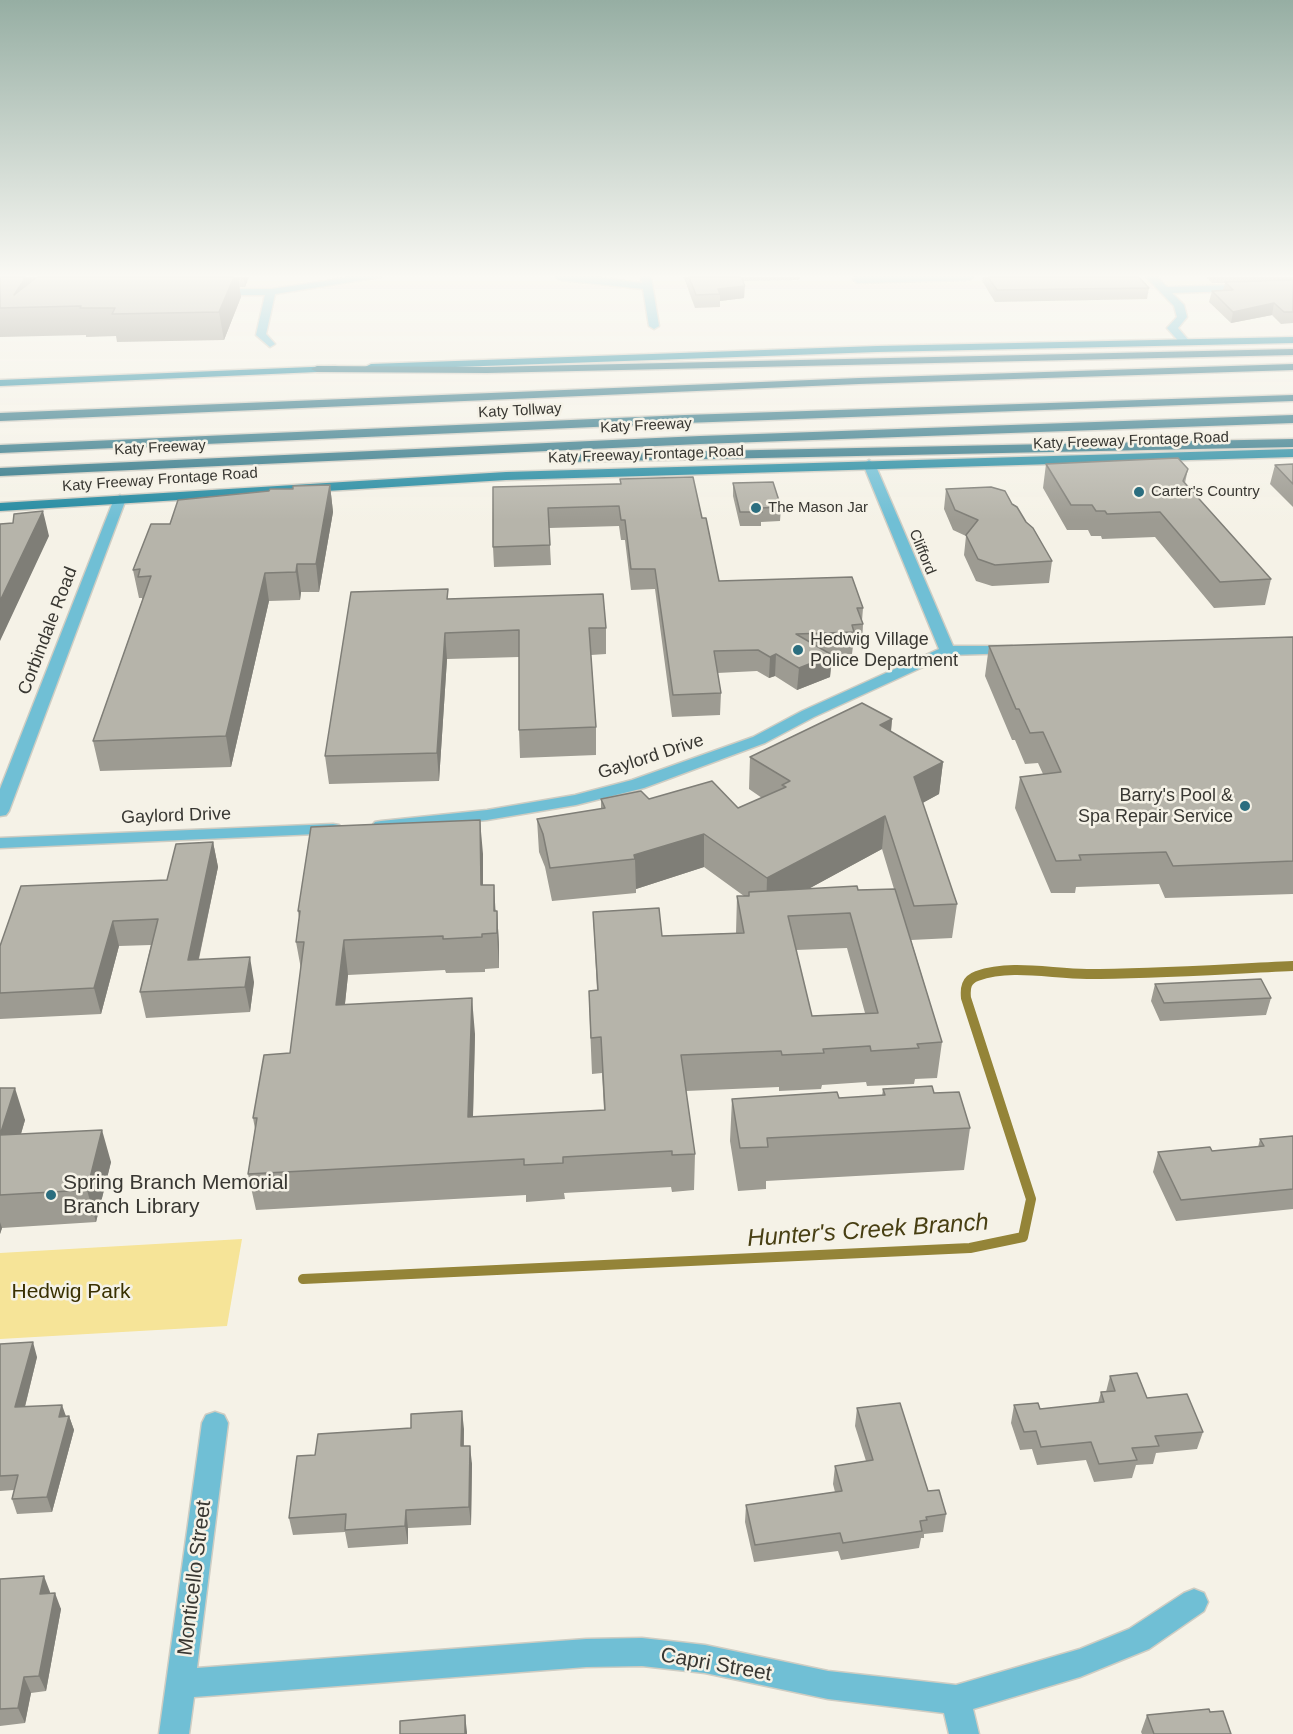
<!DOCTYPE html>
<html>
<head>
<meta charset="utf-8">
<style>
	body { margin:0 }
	canvas { display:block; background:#f5f2e7 }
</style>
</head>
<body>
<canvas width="1293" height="1734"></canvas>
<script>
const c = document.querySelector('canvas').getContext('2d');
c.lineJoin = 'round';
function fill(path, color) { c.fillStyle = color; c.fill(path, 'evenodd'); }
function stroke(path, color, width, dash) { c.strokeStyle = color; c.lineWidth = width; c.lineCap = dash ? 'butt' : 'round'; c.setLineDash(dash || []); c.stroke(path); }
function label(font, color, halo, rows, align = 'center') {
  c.font = font + ' Helvetica,sans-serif'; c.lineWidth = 5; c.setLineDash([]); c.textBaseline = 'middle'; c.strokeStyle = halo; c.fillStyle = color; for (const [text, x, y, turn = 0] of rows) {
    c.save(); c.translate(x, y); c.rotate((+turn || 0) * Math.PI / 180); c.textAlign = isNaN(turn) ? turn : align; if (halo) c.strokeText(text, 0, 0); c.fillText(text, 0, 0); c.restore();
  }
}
fill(new Path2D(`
	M242,1239L227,1326L0,1339V1253Z`), '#f6e498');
stroke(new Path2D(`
	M303,1279L970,1248L1023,1237L1031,1199L966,998C965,988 966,980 977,976C1012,964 1051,974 1087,974C1155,974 1224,969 1293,966`), '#948438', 10);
const minor = new Path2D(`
	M352,277H381L275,294L266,334L275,344L270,347L256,335L265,295H217L212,292L217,289H271Z
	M555,277H593L642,283L641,277H651L659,326L654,329L649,326L643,289L560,280Z
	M856,277H974L969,280L858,283L853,280Z
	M1146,277H1157L1167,287L1293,283V289L1172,293L1184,305L1187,317L1178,328L1190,342L1185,345L1181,344L1167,328L1177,317L1174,306Z
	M869,460L875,464L953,646H1012L1019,650L1017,653L949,655L814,717L765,743L644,788L576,805L487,820L381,831L375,830L372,826L375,822L381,821L487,810L575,795L632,780L753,737L802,711L939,649L863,464Z
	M120,495L126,499L9,811L6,815L0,816V789L114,499Z
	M333,824L339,825L342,829L339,833L0,848V838Z
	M215,1412L224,1415L228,1423L197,1668L586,1639L642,1638L705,1645L828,1671L956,1685L1080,1649L1129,1629L1184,1593L1194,1589L1204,1593L1208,1602L1204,1611L1149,1649L1080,1677L973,1709L979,1734H949L944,1713L828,1699L705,1673L642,1666L586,1667L194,1697L189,1734H159L202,1423L206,1415Z`);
const major = new Path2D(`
	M1293,337V343L877,352L371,370L365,367L371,364L877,346Z
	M335,366L339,367V371L0,386V380Z
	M1293,449V457L506,480L0,511V503L506,472Z`);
const highway = new Path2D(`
	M1293,349V355L487,373L317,372L311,369L317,366L487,367Z
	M1293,364V370L859,384L0,421V413L859,378Z
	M1293,395V401L685,423L0,453V445L685,415Z
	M1293,415V423L700,444L0,476V468L700,436Z
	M1293,439V447L566,462L560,458L566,454Z`);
stroke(minor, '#cfcdc3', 3);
stroke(major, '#cfcdc3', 3);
stroke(highway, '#cfcdc3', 3);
fill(minor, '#70bfd5');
fill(major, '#248aa1');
fill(highway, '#2d7485');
fill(new Path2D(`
	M0,277H249L245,287H239L241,297L224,340L117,342L116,336L86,337V335L0,337Z
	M682,277H801L799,280L743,281L744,298L720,301V307L695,308L684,278Z
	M983,277H1139L1149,288L1147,299L995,302L982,281Z
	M1206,277H1293V323L1281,324L1272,315L1231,323L1209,302L1212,291L1223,290L1225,283H1212Z
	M1046,464L1188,469L1185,483L1271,579L1265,605L1214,608L1155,537L1102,539L1101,536H1091L1088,530H1067L1043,488Z
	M1293,464V507L1270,484L1275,465Z
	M620,479L702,518L719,581L863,608L862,621L863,624L862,646H853L852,654L831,655H832L830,677L797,690L775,676L769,678L757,671L717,673L721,693L720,715L672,717L655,589L631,590L625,540H621L619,526L549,528L551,565L494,567L493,547V487L620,484Z
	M733,483L781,507L780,521L761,522V526H740L733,496Z
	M330,485L333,512L319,592H301L300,600L269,601L231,767L100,771L93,741L142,601V598H139L133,570L170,524L269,491Z
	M946,489L1012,504L1026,522L1052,561L1049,583L992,586L976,581L964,555L966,536L953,530L944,509Z
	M448,599L606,628V654L591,655L596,727V755L520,758L519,730V657L447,659L439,781L329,784L325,756Z
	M1293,637V894L1165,898L1159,884L1076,887L1075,893H1051L1015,808L1020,777L1043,774L1038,763L1025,764L1015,740H1012L985,676L989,646Z
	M892,719L891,732L943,762L939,794L922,803L957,904L952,938L911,940L942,1042L937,1078L915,1079L914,1084L867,1086L866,1082L822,1085L821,1089L779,1091V1087L686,1091L695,1154L694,1190L672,1192L671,1187L564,1193L565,1199L526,1202V1195L256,1210L248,1174L255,1129L253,1118L290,1053L301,969L296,942L299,918L298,911L483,854V885L496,911H497L499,945V968L485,969V972L446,973L445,970L348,975L345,1004L475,1034L473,1117L604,1110L602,1073L592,1074L590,1026L589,991L597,990L593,912L662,936L736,933L737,896H744L704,867L636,889V893L552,901L545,867L539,852L537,819L601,809V799H649L738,808L762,798L749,789L750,757ZM882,849L894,889L858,890L808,889ZM847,948L865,1013L812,1016L796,950Z
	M213,842L218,867L199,959L254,982L250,1012L146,1018L140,992L151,945L119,946L101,1014L0,1019V946L167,880Z
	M1155,984L1271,998L1266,1015L1160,1021L1151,1001Z
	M0,1088L25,1120L21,1134L111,1162L96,1222L2,1228L0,1234Z
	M883,1089L934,1093L970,1128L964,1170L766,1181V1189L738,1191L730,1141L732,1099L839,1098L882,1096Z
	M1293,1136V1209L1176,1221L1153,1172L1158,1152L1212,1151L1258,1147L1260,1139Z
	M0,1344L37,1357L25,1407L66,1416H69L74,1430L52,1512L17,1514L12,1499L14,1490L0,1491Z
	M1110,1376L1203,1432L1197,1449L1156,1453L1153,1464L1136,1465L1132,1478L1094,1482L1086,1460L1037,1465L1032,1449L1020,1450L1011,1423L1014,1405L1040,1409L1098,1403L1101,1392H1106Z
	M857,1408L928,1491L946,1514L943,1532L924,1534V1538H921L919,1548L841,1560L838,1551L754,1562L745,1522L746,1505L835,1492L833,1484L835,1466L866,1461L855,1426Z
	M464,1429V1446L472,1464L471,1525L408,1528V1544L348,1548L345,1532L293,1535L289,1518L315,1455Z
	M0,1579L50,1592L49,1594L61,1609L46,1691L31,1693L25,1723L0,1726Z
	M1210,1712L1231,1734H1142L1141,1732L1147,1715Z`), '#9d9b92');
fill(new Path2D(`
	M26,277H30L35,300L14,295Z
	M234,277H238L241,297L224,340L219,312Z
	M244,277H249L245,287Z
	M745,286L744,298L720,301V294L718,289Z
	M1274,303L1272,315L1231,323L1233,312Z
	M330,485L333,512L319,592L316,564Z
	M43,511L49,536L0,641V601Z
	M297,564L301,592L300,600L296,572Z
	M265,573L269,601L231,767L226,736Z
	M445,633L447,659L439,781L437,753Z
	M776,654L775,676L769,678L770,657Z
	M832,655L830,677L797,690L799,668Z
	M892,719L889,751L880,725Z
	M943,762L939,794L910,810L914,777Z
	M885,816L882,849L766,912L767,878Z
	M480,820L483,854V920L481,885Z
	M704,834V867L636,889L635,859L634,855Z
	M213,842L218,867L193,985L188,960Z
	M494,885L496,919L494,911Z
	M497,911L499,945V968L497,933Z
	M113,921L119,946L101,1014L94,988Z
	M344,940L348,975L341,1040L336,1005Z
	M250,957L254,982L250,1012L245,987Z
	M472,998L475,1034L472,1153L468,1117Z
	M15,1088L25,1120L11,1167L0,1135Z
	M102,1130L111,1162L96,1222L87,1190Z
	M0,1222L2,1228L0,1234Z
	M33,1342L37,1357L21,1422L15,1407Z
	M62,1405L67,1419L59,1417Z
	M462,1411L464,1429L463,1464L461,1446Z
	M69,1416L74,1430L52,1512L47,1497Z
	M470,1446L472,1464L471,1525L469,1507Z
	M406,1510L408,1528V1544L405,1526Z
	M44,1576L50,1592L47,1610L40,1594Z
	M55,1593L61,1609L46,1691L39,1676Z
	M24,1677L31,1693L25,1723L18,1708Z
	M465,1715L467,1732V1734H465Z`), '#7f7e77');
const building = new Path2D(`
	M0,277H26L14,295L37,277H234L219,312L112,314L115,308H80L81,306L0,308Z
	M689,277H741L745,286L718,289L720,294L696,295Z
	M988,277H1139L1149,288L997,290Z
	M1293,280V312H1284L1274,303L1233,312L1212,291L1233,290L1225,282Z
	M1178,458L1188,469L1183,481L1271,579L1220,582L1160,512L1107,514L1105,511H1096L1092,505H1071L1046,464Z
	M1293,464V484L1275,465Z
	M693,477L702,518H706L719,581L852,577L863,608H857L863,624L852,625L854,632L796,634L832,655L799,668L776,654L770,657L758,650L714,651L721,693L673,695L655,569H631L625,520H621L619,506L548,508L550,545L493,547V487L617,484H621L620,479Z
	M773,482L781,507L761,508L762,512H740L733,483Z
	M330,485L316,564H297L296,572L265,573L226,736L93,741L151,576L138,577L140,569L133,570L151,524H170L178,500L269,491L270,489H293V486Z
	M991,487L1005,491L1012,504L1017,507L1026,522L1033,528L1052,561L995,565L978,559L966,535L978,520L955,510L946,489Z
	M43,511L0,601V524L13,523L14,514Z
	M448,589L447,599L603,594L606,628H589L596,727L519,730V630L445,633L437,753L325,756L351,592Z
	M1293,637V861L1173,866L1166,852L1079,855L1081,860L1056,861L1020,777L1061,772L1043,732L1030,733L1019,709H1016L989,646Z
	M862,703L892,719L880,725L943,762L914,777L957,904L914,906L885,816L767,878L704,834L634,855L635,859L550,868L543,834L537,819L605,808L601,799L641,791L649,799L712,781L738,808L786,787L782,785L790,781L750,757Z
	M480,820L481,885H494V911H497V933L482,934V937L443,939V936L344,940L336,1005L472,998L468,1117L605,1110L601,1037L591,1038L589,991L598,990L593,912L659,908L662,936L744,933L737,896H749V892L857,886L858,890L895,889L942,1042L917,1044L919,1048L871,1051L870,1046L823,1049L824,1053L782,1055L781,1051L681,1055L695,1154L672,1155V1151L563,1157V1163L524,1165V1159L248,1174L257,1118H253L264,1055L290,1053L304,942H296L300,911H298L311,827ZM850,913L878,1013L812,1016L788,916Z
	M213,842L188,960L250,957L245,987L140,992L158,919L113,921L94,988L0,993V946L21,886L167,880L176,844Z
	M1261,979L1271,998L1164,1003L1155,984Z
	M932,1086L934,1093L959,1092L970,1128L767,1138L768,1147L740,1148L732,1099L837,1092L839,1098L885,1095L883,1089Z
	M0,1088H15L0,1135L102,1130L87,1190L0,1195Z
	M1293,1136V1189L1181,1200L1158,1152L1210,1147L1212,1151L1264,1146L1260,1139Z
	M33,1342L15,1407L62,1405L59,1417L69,1416L47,1497L12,1499L18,1475L0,1476V1344Z
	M1137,1373L1147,1398L1187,1394L1203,1432L1155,1436L1159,1446L1132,1448L1137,1460L1099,1464L1091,1442L1041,1447L1036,1431L1024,1432L1014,1405L1038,1403L1040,1409L1104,1402L1101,1392L1115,1391L1110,1376Z
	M900,1403L928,1491L939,1490L946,1514L926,1517L927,1520L920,1521L922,1531L843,1543L840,1533L755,1545L746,1505L842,1491L835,1466L873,1460L857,1408Z
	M462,1411L461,1446H470L469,1507L406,1510L405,1526L345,1530L346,1514L289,1518L297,1456L315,1455L318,1434L411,1428V1414Z
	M44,1576L40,1594L55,1593L39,1676L24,1677L18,1708L0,1709V1579Z
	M1209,1709L1210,1712L1223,1711L1231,1734H1154L1147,1715Z
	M465,1715V1734H400V1721Z`);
fill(building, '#b6b4aa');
stroke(building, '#7f7e77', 1.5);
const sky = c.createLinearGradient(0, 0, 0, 520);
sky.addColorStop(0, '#96aea3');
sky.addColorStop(0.53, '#faf9f4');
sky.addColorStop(1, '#faf9f400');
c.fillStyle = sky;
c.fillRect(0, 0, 1293, 520);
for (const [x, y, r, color] of [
	[1139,492,6,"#2b6e7f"],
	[756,508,6,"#2b6e7f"],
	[798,650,6,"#2b6e7f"],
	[1245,806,6,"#2b6e7f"],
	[51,1195,6,"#2b6e7f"]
]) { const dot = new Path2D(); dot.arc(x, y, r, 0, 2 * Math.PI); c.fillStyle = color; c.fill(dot); stroke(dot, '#f5f2e7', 2); }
label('15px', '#383732', '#f5f2e7', [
	["Katy Tollway",520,411,-3],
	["Katy Freeway",646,426,-3],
	["Katy Freeway Frontage Road",1131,441,-2],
	["Katy Freeway",160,448,-3],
	["Katy Freeway Frontage Road",646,455,-2],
	["Katy Freeway Frontage Road",160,480,-4],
	["Clifford",922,552,68]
]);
label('15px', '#383732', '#f5f2e7', [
	["Carter's Country",1151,492],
	["The Mason Jar",768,508]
], 'left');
label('18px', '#383732', '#f5f2e7', [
	["Corbindale Road",48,631,-69],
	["Gaylord Drive",651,757,-18],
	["Gaylord Drive",176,816,-2]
]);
label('18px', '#383732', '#f5f2e7', [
	["Hedwig Village",810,640],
	["Police Department",810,661],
	["Barry's Pool &",1233,796,"right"],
	["Spa Repair Service",1233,817,"right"]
], 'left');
label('21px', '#383732', '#f5f2e7', [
	["Spring Branch Memorial",63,1183],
	["Branch Library",63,1207]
], 'left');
label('21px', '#393001', '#f5f2e7', [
	["Hedwig Park",71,1292]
]);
label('21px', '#383732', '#f5f2e7', [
	["Monticello Street",195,1578,-83],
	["Capri Street",716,1665,10]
]);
label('italic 24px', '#483f13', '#f5f2e7', [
	["Hunter's Creek Branch",868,1231,-4]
]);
</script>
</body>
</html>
